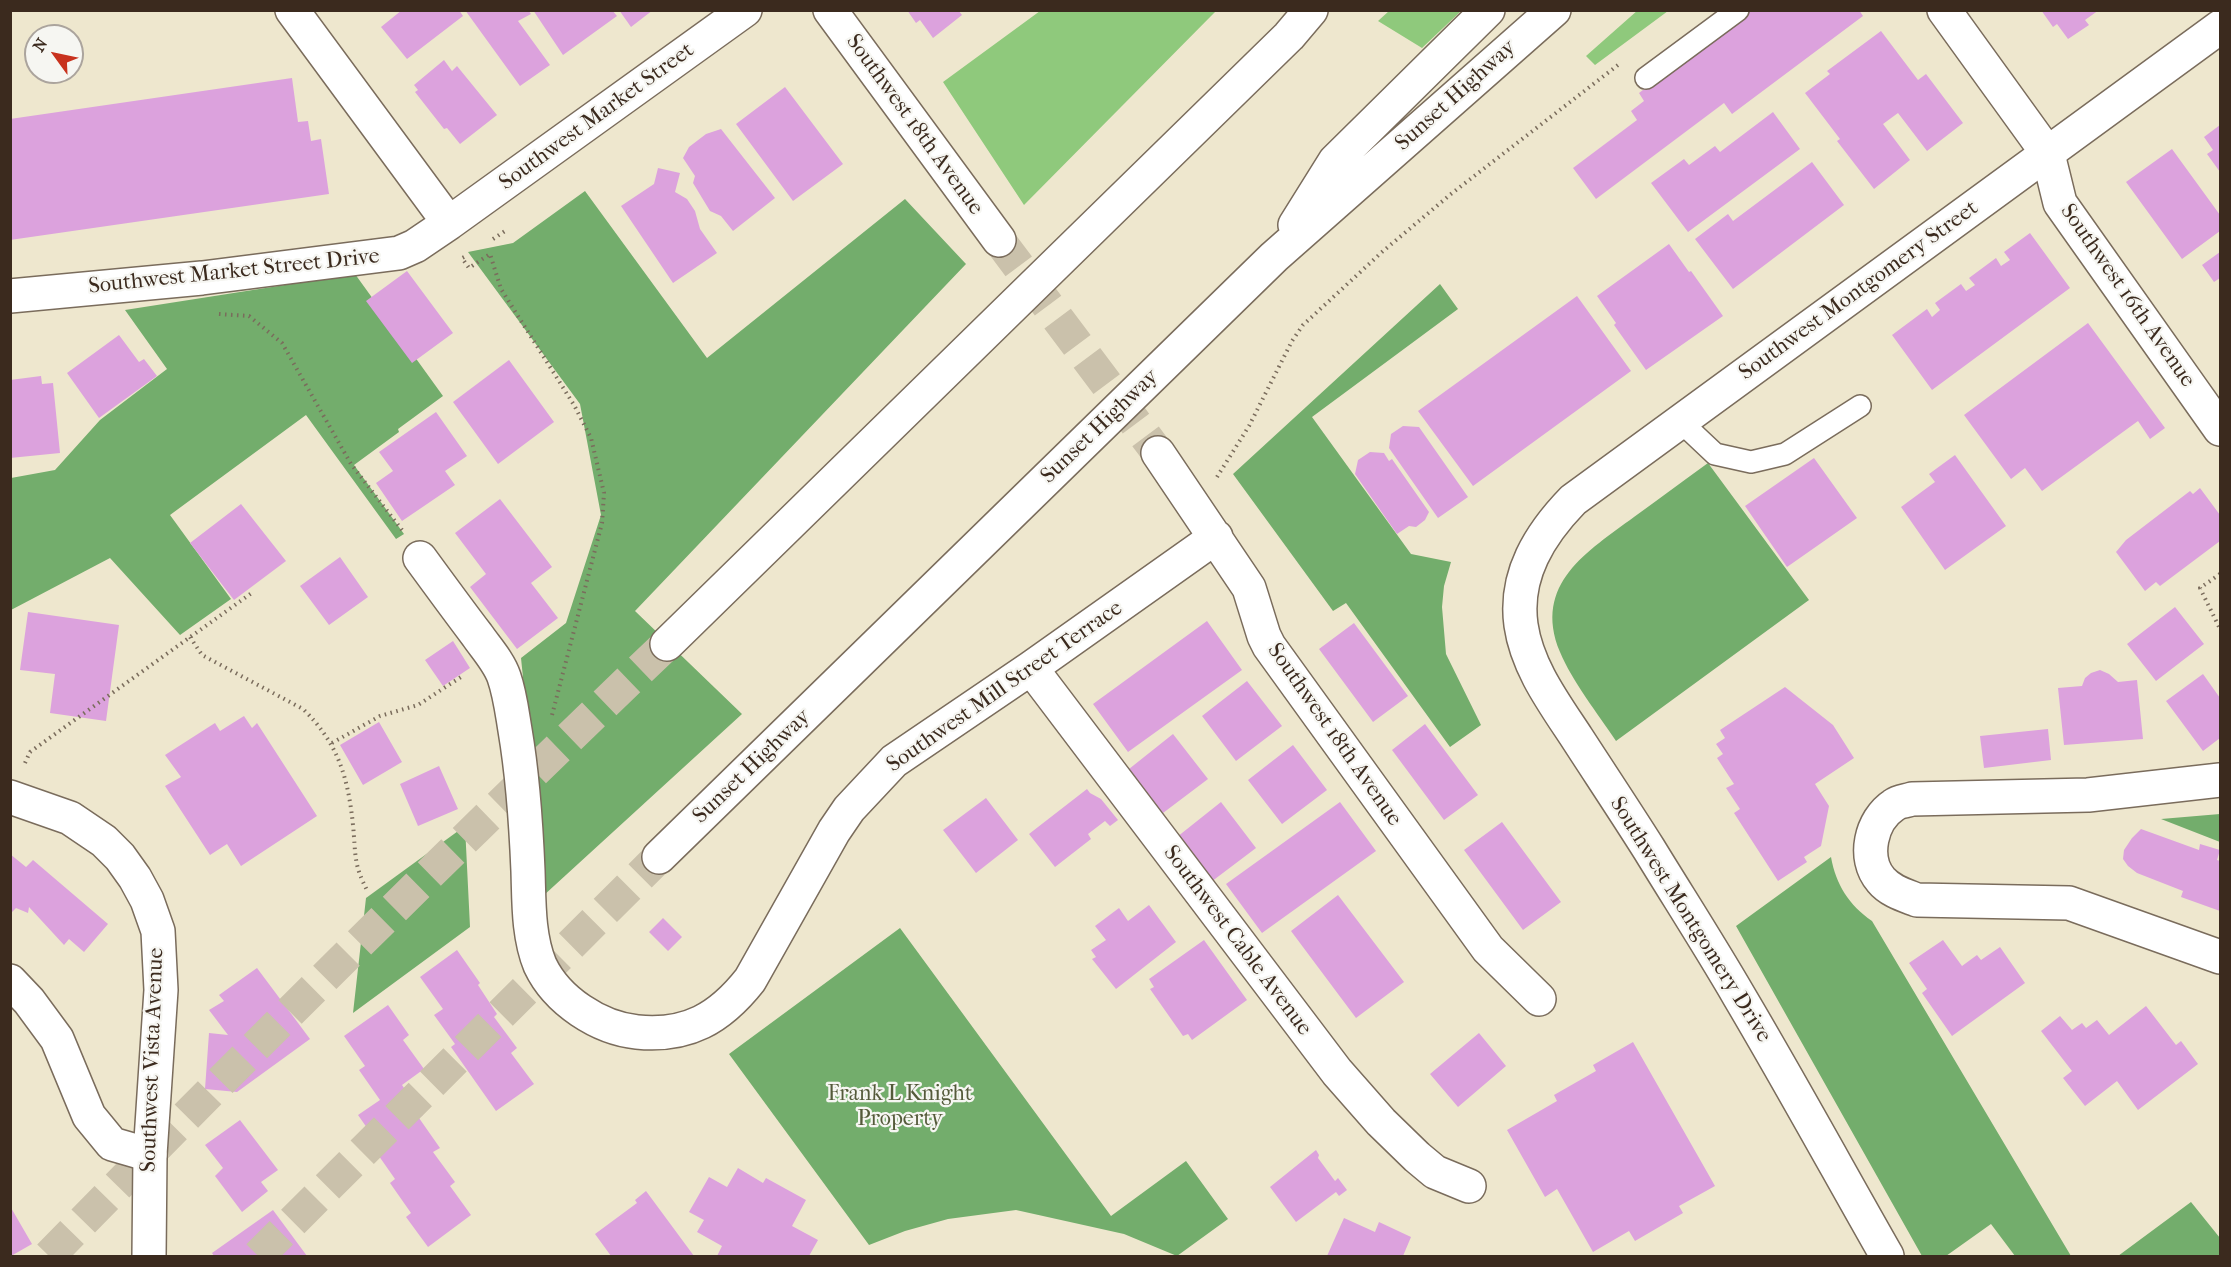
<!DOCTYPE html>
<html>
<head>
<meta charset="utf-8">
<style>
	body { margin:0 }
	#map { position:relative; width:2231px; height:1267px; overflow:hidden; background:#eee7ce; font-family:"IM FELL French Canon",serif }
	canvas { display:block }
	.frame { position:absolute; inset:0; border:12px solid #3b2a1e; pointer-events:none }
	.north { position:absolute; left:24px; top:24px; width:60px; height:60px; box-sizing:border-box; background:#f6f6f2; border:2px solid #aba49d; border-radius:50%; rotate:303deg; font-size:16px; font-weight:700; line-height:24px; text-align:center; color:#3b2a1e }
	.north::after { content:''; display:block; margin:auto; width:21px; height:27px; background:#c8321e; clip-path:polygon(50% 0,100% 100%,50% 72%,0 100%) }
</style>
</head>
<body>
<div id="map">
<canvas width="2231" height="1267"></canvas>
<div class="frame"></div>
<div class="north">N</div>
</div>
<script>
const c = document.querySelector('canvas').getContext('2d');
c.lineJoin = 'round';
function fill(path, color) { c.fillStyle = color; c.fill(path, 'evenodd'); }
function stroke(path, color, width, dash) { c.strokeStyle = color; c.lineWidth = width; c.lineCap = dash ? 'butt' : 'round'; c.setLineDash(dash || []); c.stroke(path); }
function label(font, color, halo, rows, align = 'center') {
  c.font = font + ' "IM FELL French Canon",serif'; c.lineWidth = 4.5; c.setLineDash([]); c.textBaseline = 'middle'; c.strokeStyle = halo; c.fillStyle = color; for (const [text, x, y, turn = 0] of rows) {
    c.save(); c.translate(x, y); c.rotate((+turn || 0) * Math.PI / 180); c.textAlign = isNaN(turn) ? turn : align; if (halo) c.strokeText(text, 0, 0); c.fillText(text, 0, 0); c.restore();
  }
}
fill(new Path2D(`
	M1638,10L1668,11L1595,65L1586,56Z
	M1040,11H1216L1024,205L943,82Z
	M1389,11V10L1461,11L1422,48L1378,21Z`), '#8fc97c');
fill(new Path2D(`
	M585,191L707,358L905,199L966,264L635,611L742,714L543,896L538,824L521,658L566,623L601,515L580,404L468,252L513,243Z
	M355,274L443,396L398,429L399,432L354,465L404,534L396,539L306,415L170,515L231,599L180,635L110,558L11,610V478L55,470L100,420L167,369L125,310Z
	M1440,284L1458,309L1312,417L1411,554L1451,562L1444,586L1442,607L1446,654L1481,725L1450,747L1346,603L1333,611L1233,474Z
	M1708,463L1809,600L1616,741C1598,714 1572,681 1560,652C1532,584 1588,551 1634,517C1659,499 1683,481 1708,463Z
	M2220,814V842L2161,819Z
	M465,826L470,927L353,1013L366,898Z
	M1831,857C1836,885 1849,905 1872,921L2071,1256H2015L1991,1224L1946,1256H1922L1736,926Z
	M900,928L1111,1216L1186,1161L1228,1219L1177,1256L1124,1234L1016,1210L948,1219L905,1231L869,1245L729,1054Z
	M2191,1202L2220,1238V1256H2118Z`), '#73ad6c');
fill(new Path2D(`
	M402,10H459L463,16L407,59L381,27Z
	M465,10H528L531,14L518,21L550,65L520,86Z
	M533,10H612L617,16L563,55Z
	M619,10H653L631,27Z
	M907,10H958L962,15L933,38L920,20L916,23Z
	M1748,10H1859L1863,16L1732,114L1724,103L1596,199L1573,168L1637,120L1631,111L1644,101L1639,93Z
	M2041,10H2099L2085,20L2089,25L2068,39L2057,24L2053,27Z
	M1881,31L1918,80L1926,74L1963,123L1927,151L1898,113L1883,124L1910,160L1874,189L1837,141L1840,139L1805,93L1830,74L1827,71Z
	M444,60L452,71L457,66L497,115L460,144L447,128L444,129L415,92L418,90L414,85Z
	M292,78L298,122L308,121L311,141L321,139L329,194L10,240V119Z
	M785,87L843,164L793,201L736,124Z
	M1773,112L1800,149L1688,232L1651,183L1684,159L1689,165L1715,146L1720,152Z
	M2220,125V172L2207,154L2213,150L2204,137Z
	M721,129L775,198L733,231L721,216L710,211L693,183L695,176L683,158L689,147L706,134Z
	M2172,149L2220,215V231L2182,259L2126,182Z
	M1812,162L1844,205L1733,289L1695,239L1728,214L1733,221Z
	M658,168L680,173L675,192L687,199L695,211L700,229L717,253L673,283L621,206L654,184Z
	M2030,233L2070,288L1932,390L1892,335L1927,309L1932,317L1940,310L1935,303L1961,284L1966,291L1975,285L1969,278L1996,258L2001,266L2010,260L2004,252Z
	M1669,244L1689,272L1691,271L1723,316L1646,370L1614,325L1616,323L1597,296Z
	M2220,252V278L2214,282L2202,265Z
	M407,271L453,333L412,363L366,301Z
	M1577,296L1631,371L1473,486L1418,411Z
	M2088,323L2165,428L2150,439L2138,421L2042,491L2025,468L2011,479L1964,415Z
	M119,335L139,362L144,359L157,376L99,418L67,373Z
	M509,360L554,422L498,464L453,402Z
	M41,376L42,384L53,383L60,453L10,458V380Z
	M436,412L467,456L445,471L455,485L402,521L376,483L393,471L379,452Z
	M1403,426L1419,427L1468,497L1438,518L1389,448L1391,434Z
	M1370,452L1384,453L1389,461L1392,459L1429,512L1425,520L1416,527L1409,526L1397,534L1355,474L1358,460Z
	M1955,455L2006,526L1945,570L1901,507L1935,482L1929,474Z
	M1814,458L1857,518L1787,567L1745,506Z
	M2200,488L2220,515V541L2160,586L2156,582L2145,591L2116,552L2126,540L2190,491L2193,494Z
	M500,499L552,567L531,583L558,618L517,649L470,587L486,574L455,533Z
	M241,504L286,561L234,600L190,543Z
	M340,557L368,597L329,625L300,586Z
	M2175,607L2204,644L2156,681L2127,644Z
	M28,612L119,625L106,721L50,713L55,674L20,670Z
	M1207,621L1242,670L1128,752L1093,704Z
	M1354,623L1408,696L1373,722L1319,649Z
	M453,641L470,668L443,686L425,660Z
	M2100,670L2109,674L2118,682L2137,680L2143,739L2064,745L2058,688L2082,686L2085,678L2091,673Z
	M2203,674L2220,698V738L2203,751L2166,701Z
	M1247,681L1282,726L1236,761L1202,716Z
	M1785,687L1833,725L1854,758L1815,784L1829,806L1821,846L1804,857L1807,862L1778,881L1734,813L1740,809L1726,788L1734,784L1717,758L1723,754L1716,744L1725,738L1720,730Z
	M244,716L252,728L257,723L317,816L241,866L227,844L210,855L165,786L181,777L165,755L215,723L220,731Z
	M379,722L402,762L363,785L340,745Z
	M1425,724L1478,795L1444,820L1392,750Z
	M2048,729L2051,760L1984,768L1980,736Z
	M1173,734L1208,779L1163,813L1129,769Z
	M1293,745L1327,790L1282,824L1248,780Z
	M439,766L458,809L418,826L400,784Z
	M1087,789L1090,793L1101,799L1118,820L1110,826L1105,821L1088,834L1091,839L1055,867L1029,834Z
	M986,798L1018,840L976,873L943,830Z
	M1221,802L1256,848L1211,882L1177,837Z
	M1340,802L1376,851L1262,933L1226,884Z
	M1502,822L1561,902L1523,930L1464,850Z
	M2141,829L2199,850L2200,844L2220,850L2217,860L2220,861V911L2181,897L2183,891L2137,873L2128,866L2123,859L2124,850L2132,838Z
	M10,854L26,867L33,860L108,924L84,952L69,939L64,945L29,907L28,913L16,908L10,914Z
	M1338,895L1404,982L1356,1018L1291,931Z
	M1149,905L1176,942L1116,989L1092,959L1096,957L1091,950L1106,940L1095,926L1119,908L1128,921Z
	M663,918L682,937L668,951L649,932Z
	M1204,940L1247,1000L1192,1040L1188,1034L1183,1036L1150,989L1154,987L1149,979Z
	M1943,940L1962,966L1977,955L1981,960L2000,947L2025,983L1952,1036L1922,993L1927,989L1909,963Z
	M457,950L480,983L478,985L497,1014L494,1017L517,1048L511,1053L534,1084L496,1111L451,1047L455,1044L434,1015L443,1009L420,977Z
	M257,968L310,1039L237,1092L205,1089L209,1033L228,1035L209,1010L224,1001L219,995Z
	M388,1005L409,1035L403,1040L424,1069L402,1085L423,1115L419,1118L440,1148L433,1152L455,1182L450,1186L471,1215L428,1247L406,1217L411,1213L390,1183L395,1179L374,1149L379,1145L358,1115L380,1100L359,1070L365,1066L344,1036Z
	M2146,1006L2176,1045L2181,1041L2198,1064L2138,1110L2117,1081L2085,1106L2063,1078L2072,1071L2041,1031L2060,1016L2072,1030L2082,1023L2086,1028L2097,1020L2109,1035Z
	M1479,1033L1506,1066L1458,1107L1430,1074Z
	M1633,1042L1715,1186L1679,1206L1683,1213L1635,1241L1629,1231L1593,1252L1557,1189L1545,1197L1507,1130L1557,1101L1554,1095L1596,1071L1593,1065Z
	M240,1120L278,1170L261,1182L268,1191L242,1212L215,1176L223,1168L205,1145Z
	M1316,1150L1319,1155L1318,1158L1335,1181L1338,1178L1347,1190L1339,1196L1336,1192L1296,1222L1270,1187Z
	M738,1168L763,1183L766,1178L806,1200L792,1226L818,1240L809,1256H717L722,1246L697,1232L704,1220L689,1212L709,1177L727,1187Z
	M646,1191L694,1256H611L595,1234L637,1203L635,1200Z
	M10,1206L32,1244L11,1256H10Z
	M273,1210L307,1256H214L212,1253Z
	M1344,1218L1375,1232L1379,1222L1411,1237L1403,1256H1327Z`), '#dca2dd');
stroke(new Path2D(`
	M999,240L1158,453`), '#cac1ab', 33, [33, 16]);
stroke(new Path2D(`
	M49,1256C251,1049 457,844 667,644
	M258,1256L659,857`), '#cac1ab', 33, [33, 16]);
const lane = new Path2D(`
	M1646,78L1738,10
	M1680,421L1715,454L1751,462L1785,454L1860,406`);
const street = new Path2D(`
	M292,10L449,223
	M830,10L999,240
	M1944,10L2048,154L2060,203L2220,429
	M10,296L202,278L399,253L415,246L449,223L745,10
	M1158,453L1249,588L1264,636L1269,646L1488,949L1539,999
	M420,558C439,584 458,610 477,635C486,648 499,662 504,677C510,694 512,712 515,730C523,777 526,823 528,871C529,901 528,936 540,965C557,1001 599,1028 637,1032C688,1037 720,1018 750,980L834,831L849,809L894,761L1031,668L1216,537
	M1031,668L1337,1072L1381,1122L1417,1157L1435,1172L1469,1186
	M2220,780L2088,795L1912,799C1906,801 1899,801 1894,805C1871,820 1862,858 1881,880C1890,891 1904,895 1917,900L2069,903L2220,957
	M10,981L29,1001L57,1039L89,1116L112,1144L150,1155`);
const secondary = new Path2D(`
	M10,797L70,818L104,841L120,857L135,878L147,900L158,931L161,990L150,1155L149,1256
	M1887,1256C1838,1170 1790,1082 1739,996C1710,946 1679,898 1649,849C1625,811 1601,775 1577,738C1554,703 1527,667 1521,625C1514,575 1540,534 1573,500L2220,27`);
const highway = new Path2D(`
	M1295,225L1335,161L1488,10
	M667,644L1289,36L1311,10
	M659,857L1274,257L1554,10`);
stroke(lane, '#7a6c5c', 24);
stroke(street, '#7a6c5c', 36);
stroke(secondary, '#7a6c5c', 36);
stroke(highway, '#7a6c5c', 36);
stroke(new Path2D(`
	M493,239L505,231
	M464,257L462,258L469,268L490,254L501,289L574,405L591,438L604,493L602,523L551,719
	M219,314L249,316L282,343L351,464L402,530
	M1217,477L1249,426L1292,341L1303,325L1382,252L1451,194L1618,65
	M2220,574L2200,588L2220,629
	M190,637L202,655L303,709C338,743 348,777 353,825C356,855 353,864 368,892
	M332,743L380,716L418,705L464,675
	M25,763L30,752L253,592`), '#7a6c5c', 4, [1.5, 4.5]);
stroke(lane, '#fff', 21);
stroke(street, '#fff', 33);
stroke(secondary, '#fff', 33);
stroke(highway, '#fff', 33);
label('22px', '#3b2a1e', '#f6f6f2', [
	["Sunset Highway",1456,96,-42],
	["Southwest Market Street",597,117,-36],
	["Southwest 18th Avenue",914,125,54],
	["Southwest Market Street Drive",234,272,-6],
	["Southwest Montgomery Street",1859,291,-36],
	["Southwest 16th Avenue",2127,296,55],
	["Sunset Highway",1100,427,-44],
	["Southwest Mill Street Terrace",1005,687,-35],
	["Southwest 18th Avenue",1334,735,55],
	["Sunset Highway",752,767,-44],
	["Southwest Montgomery Drive",1690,920,58],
	["Southwest Cable Avenue",1237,941,53],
	["Southwest Vista Avenue",153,1060,-88]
]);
label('22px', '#545a3a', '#f6f6f2', [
	["Frank L Knight",900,1095],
	["Property",900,1120]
]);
</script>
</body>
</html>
